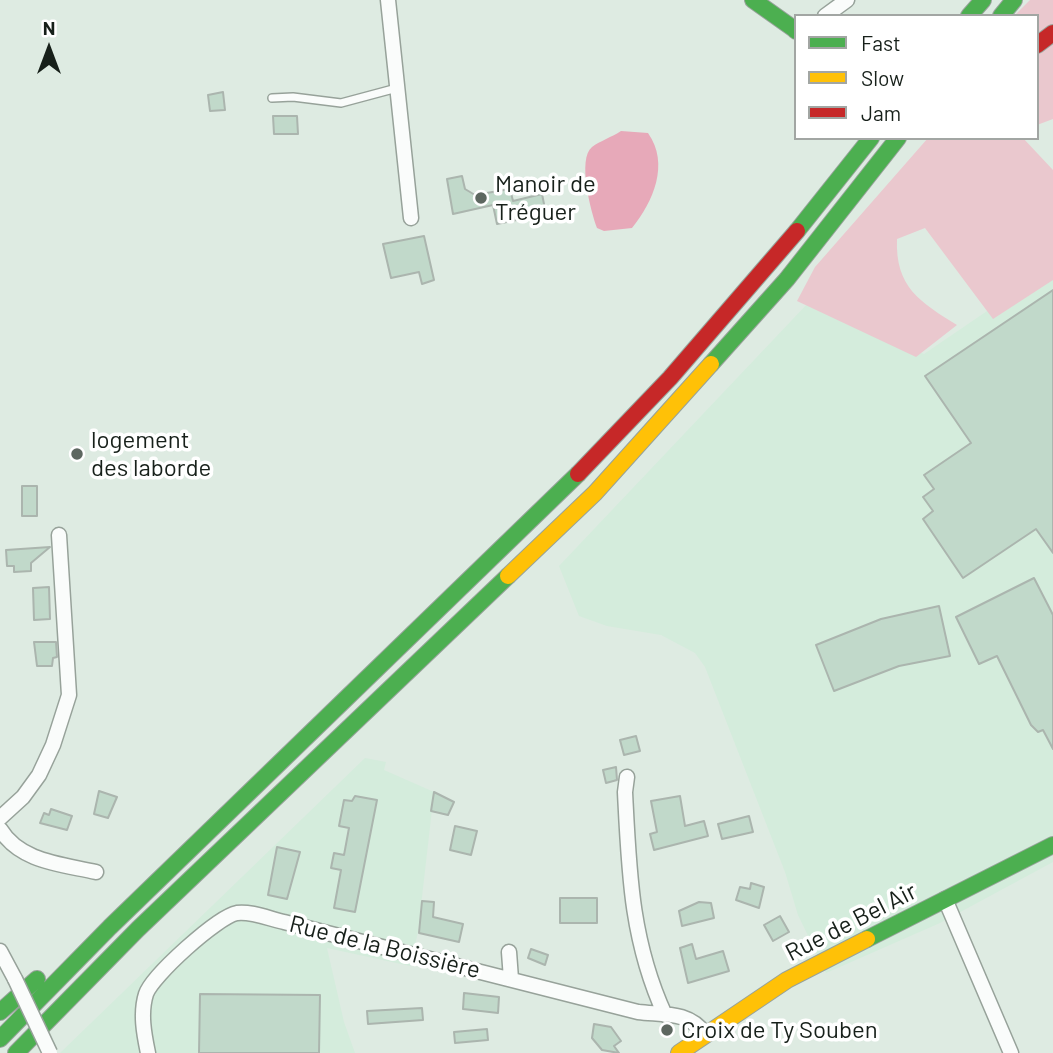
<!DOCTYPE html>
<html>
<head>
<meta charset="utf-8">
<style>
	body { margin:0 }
	#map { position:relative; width:1053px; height:1053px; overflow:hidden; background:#deebe2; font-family:Barlow,sans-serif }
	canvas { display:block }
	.legend { position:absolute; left:794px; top:14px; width:245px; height:126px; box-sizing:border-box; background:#fff; border:2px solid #a2a6a3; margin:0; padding:9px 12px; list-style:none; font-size:21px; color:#17201a }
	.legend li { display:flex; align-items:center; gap:14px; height:35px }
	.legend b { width:35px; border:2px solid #a2a6a3 }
	.north { position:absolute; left:14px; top:14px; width:70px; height:70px; -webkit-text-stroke:5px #fff; paint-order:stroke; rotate:0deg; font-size:19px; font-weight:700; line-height:28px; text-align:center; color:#17201a }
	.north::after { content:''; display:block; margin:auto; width:24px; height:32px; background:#17201a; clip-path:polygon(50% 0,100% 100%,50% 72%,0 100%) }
</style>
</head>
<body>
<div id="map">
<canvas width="1053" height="1053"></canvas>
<ul class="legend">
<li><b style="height:9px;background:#4caf50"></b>Fast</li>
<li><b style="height:9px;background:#ffc107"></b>Slow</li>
<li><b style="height:9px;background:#c62828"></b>Jam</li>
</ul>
<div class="north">N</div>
</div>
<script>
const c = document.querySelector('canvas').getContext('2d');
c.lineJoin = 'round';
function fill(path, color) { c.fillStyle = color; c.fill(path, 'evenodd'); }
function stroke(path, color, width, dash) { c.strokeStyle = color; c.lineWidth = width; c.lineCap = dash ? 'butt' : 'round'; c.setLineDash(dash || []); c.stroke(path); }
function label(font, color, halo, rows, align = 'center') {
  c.font = font + ' Barlow,sans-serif'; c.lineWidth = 7; c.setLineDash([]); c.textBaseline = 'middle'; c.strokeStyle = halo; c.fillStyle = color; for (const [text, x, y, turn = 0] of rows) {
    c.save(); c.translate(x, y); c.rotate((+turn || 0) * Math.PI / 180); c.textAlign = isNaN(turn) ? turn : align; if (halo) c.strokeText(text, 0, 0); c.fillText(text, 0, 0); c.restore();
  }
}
fill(new Path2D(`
	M1053,266V862L940,923L826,973L798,915L785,872L705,667L695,653L661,635L607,626L579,616L559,566L809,302L924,354Z
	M365,758L386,762L384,770L434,792L418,932L410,966L327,948L344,1022L355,1053H60Z`), '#d4ecdc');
fill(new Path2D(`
	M1030,0H1053V119L1037,125V16H1014Z
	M928,138H1023L1053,170V280L993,319L925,228L897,239C895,287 920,302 957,325L916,357L797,301L815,267Z`), '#eac8ce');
fill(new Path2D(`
	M621,131L648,133C670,164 653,202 632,228L604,231L597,228C591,212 577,159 592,147C600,141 612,137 621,131Z`), '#e7a9b9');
const building = new Path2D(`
	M223,92L225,110L210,111L208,95Z
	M273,116H297L298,134H274Z
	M462,176L465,189L475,195L510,189L513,201L542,194L546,214L497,224L493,205L453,214L447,179Z
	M424,236L434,280L422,284L419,272L391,278L383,244Z
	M1053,290V553L1036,529L963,578L923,519L933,511L923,497L934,489L924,475L971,443L925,376Z
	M22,486H37V516H22Z
	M50,547L31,563V571L14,572V566H7L6,550Z
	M1034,578L1053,615V749L1043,730L1038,732L1031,725L997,656L979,664L956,617Z
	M49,587L50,619L34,620L33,588Z
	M939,606L950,656L899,666L834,691L816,645L881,619Z
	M34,642H56L57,657L53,658L52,666H37Z
	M636,736L640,751L624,755L620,740Z
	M616,767L617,780L606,783L603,770Z
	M99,791L117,797L108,818L94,814Z
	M434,792L454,802L448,815L431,811Z
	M355,796L377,800L355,912L334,908L341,870L331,868L334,853L344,855L349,828L339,826L344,800L352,801Z
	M680,796L685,826L704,821L708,836L654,850L650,834L657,832L651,801Z
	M51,809L72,816L67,830L40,823L44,813L49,815Z
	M749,816L753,832L722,839L718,824Z
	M455,826L477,831L471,855L450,850Z
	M277,847L300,852L287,899L268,895Z
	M751,883L764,887L759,908L736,900L740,887L750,889Z
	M560,898H597V923H560Z
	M422,901L434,902L433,917L463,924L459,942L419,933Z
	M699,902L711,903L714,918L682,926L679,911Z
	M780,916L789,932L773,941L764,925Z
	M692,944L696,959L723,951L729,971L688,983L680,948Z
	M531,949L548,955L545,965L528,958Z
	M464,993L499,997L498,1013L463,1009Z
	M200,994L320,995L319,1053H199Z
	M422,1008L423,1020L368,1024L367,1011Z
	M594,1024L611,1027L621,1041L614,1046L619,1053L602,1050L592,1038Z
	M487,1029L488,1040L455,1043L454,1032Z`);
fill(building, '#c1d9ca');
stroke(building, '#abb5ae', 2);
const lane = new Path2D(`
	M272,98L293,97L341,103L397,88`);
const street = new Path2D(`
	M388,0L411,218
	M825,16L847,0
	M627,777L625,792C629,872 631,941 665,1015
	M0,818L23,797L39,775L53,745L69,695L59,535
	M0,829C20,862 61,864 96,872
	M945,899L1011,1053
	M0,951L15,979
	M509,952L511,979
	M148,1053C144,1034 140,1013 146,994C152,976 217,917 237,913C251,911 270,919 284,922L638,1012C663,1015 689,1011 705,1034`);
const fast = new Path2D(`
	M753,0L794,29
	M969,16L983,0
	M1001,16L1014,0
	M794,29L796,31
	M797,231L871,138
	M711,364L787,279L898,138
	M867,939L1053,845
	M0,1012L37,979
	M0,1039L110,927L578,474
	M16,1053L138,929L508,576`);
const slow = new Path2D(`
	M508,576L595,493L711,364
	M679,1053L787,980L867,939`);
const jam = new Path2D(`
	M1037,45L1053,33
	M578,474L670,378L797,231`);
stroke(lane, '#97a29a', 10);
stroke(street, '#97a29a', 17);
stroke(fast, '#97a29a', 18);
stroke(slow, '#97a29a', 18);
stroke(jam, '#97a29a', 18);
stroke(lane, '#fafcfb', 7);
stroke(street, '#fafcfb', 14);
stroke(fast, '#4caf50', 16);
stroke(slow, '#ffc107', 16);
stroke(jam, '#c62828', 16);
const streetBridge = new Path2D(`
	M15,979L50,1053`);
stroke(streetBridge, '#97a29a', 17, []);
stroke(streetBridge, '#fafcfb', 14);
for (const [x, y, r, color] of [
	[481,198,7,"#5d6760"],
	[77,454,7,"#5d6760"],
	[667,1030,7,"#5d6760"]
]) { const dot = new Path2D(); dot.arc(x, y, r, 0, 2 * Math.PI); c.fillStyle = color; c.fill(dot); stroke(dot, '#fff', 2.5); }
label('24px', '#17201a', '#fff', [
	["Manoir de",495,184],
	["Tréguer",495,212],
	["logement",91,440],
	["des laborde",91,468],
	["Croix de Ty Souben",681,1030]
], 'left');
label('24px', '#17201a', '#fff', [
	["Rue de Bel Air",851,922,-27],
	["Rue de la Boissière",385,947,14]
]);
</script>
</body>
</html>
